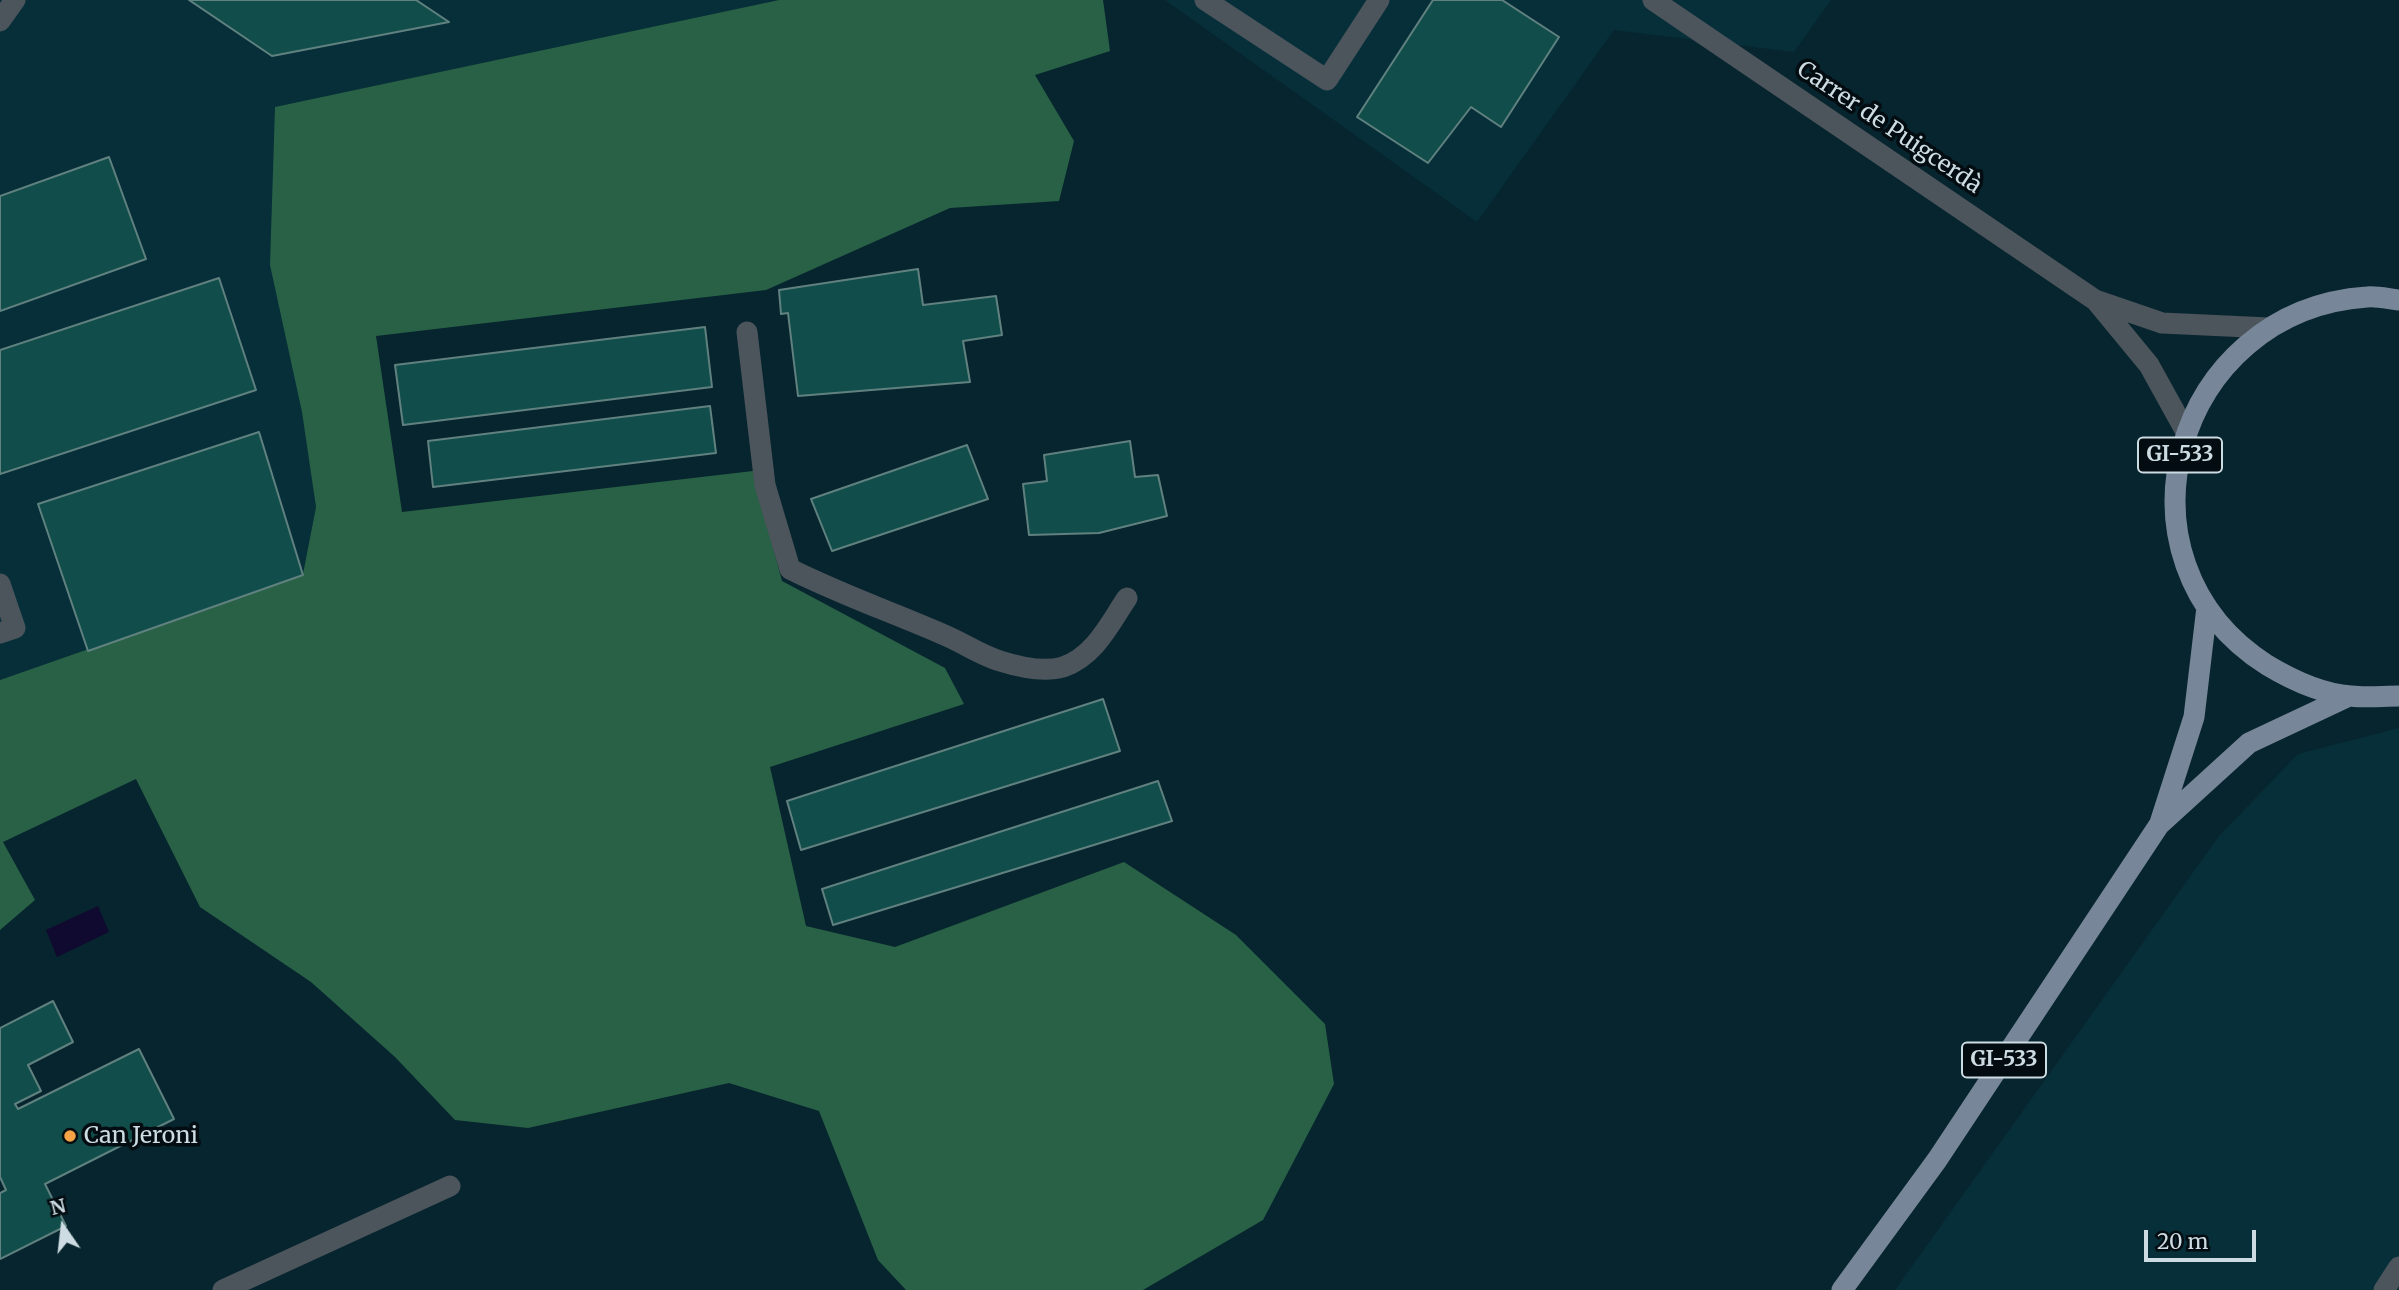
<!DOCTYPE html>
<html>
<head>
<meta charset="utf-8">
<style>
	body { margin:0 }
	#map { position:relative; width:2399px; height:1290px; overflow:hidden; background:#07252e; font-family:Merriweather,serif }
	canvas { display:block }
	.north { position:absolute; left:28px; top:1192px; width:70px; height:70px; -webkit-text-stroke:5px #030c10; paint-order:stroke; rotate:346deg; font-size:19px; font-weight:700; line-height:28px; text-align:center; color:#ccdce2 }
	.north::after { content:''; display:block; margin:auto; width:24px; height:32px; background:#ccdce2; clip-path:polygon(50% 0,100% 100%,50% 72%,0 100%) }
	.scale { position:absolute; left:2144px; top:1230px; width:112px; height:32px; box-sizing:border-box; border:4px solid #ccdce2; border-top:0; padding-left:9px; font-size:21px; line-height:24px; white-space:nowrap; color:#ccdce2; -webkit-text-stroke:5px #030c10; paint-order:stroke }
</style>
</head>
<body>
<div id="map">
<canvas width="2399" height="1290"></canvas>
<div class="north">N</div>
<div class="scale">20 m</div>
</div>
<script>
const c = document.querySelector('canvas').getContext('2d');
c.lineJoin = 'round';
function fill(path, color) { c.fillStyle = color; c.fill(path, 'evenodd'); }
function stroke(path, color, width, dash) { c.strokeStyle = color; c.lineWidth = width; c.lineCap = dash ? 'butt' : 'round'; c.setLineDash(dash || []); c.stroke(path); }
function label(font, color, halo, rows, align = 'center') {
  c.font = font + ' Merriweather,serif'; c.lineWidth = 7; c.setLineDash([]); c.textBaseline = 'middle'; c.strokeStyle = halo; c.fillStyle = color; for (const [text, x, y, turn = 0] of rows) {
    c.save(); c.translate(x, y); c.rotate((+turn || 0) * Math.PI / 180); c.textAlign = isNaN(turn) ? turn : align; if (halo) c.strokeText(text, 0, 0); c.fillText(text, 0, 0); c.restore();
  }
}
fill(new Path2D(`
	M0,0H779L276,107L303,412L316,507L303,575L0,680Z
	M1165,0H1831L1794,52L1614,30L1477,222Z
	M2399,728V1290H1895L2219,836L2298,754Z`), '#062f3a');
fill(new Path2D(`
	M779,0H1103L1110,51L1035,75L1074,141L1059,201L950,208L766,290L376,336L402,512L753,471L782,581L945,668L964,704L770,767L806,926L895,947L1124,862L1236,935L1325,1024L1334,1084L1263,1220L1143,1290H906L878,1260L819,1111L729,1083L528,1128L455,1120L395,1057L311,982L200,907L136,779L3,842L35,900L0,930V680L303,574L316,507L302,412L270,265L275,107Z`), '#296146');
fill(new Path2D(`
	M98,906L109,932L57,957L46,930Z`), '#100930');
const building = new Path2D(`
	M189,0H416L449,22L272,56Z
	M1433,0H1502L1559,37L1501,127L1471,107L1428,163L1357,117Z
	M109,157L146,259L0,311V196Z
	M918,269L923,305L996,296L1002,335L963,341L970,382L798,396L788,313L781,314L779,290Z
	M219,278L256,390L0,474V350Z
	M705,327L712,387L403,425L395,365Z
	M710,406L716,453L433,487L428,441Z
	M259,432L303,575L88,651L38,504Z
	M1130,441L1135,477L1158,475L1167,516L1099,533L1029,535L1023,484L1047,481L1044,455Z
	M967,445L988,499L832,551L811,499Z
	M1103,699L1120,751L801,850L787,801Z
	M1158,781L1172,821L833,925L822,889Z
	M53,1001L73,1042L28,1065L41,1091L15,1104L18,1109L139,1049L174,1119L45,1184L66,1226L0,1259V1193L6,1190L0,1177V1028Z`);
fill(building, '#114e4b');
stroke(building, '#60817f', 2);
stroke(new Path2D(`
	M1205,0L1327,80L1379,0
	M1653,0L2095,300L2162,323L2269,328
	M0,21L15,0
	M2097,302L2149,365L2186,432
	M747,332L765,485L790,569C840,594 891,612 942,634C962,642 980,655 1000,661C1019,667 1043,673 1063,667C1095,656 1110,623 1127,598
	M0,584L15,628L0,633
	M223,1290L450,1186
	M2384,1290L2399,1267`), '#4c545c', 21);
stroke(new Path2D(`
	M2399,300C2389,299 2377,296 2367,297C2174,310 2102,560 2267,665C2292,680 2322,694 2351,696C2367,698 2383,696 2399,696
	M2160,823L2194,717L2207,607
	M1842,1290L1937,1160L2159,825L2249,743L2349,696`), '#778698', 21);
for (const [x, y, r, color] of [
	[70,1136,7,"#f5a345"]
]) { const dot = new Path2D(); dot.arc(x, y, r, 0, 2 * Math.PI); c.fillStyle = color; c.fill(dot); stroke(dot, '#030c10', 2.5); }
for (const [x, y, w] of [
	[2180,455,84],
	[2004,1060,84]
]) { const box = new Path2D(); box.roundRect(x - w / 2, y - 17.5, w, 35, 5); c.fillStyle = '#030c10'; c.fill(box); stroke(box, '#ccdce2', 2); }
label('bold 21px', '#ccdce2', null, [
	["GI-533",2180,455],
	["GI-533",2004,1060]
]);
label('23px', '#ccdce2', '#030c10', [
	["Carrer de Puigcerdà",1889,128,34]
]);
label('23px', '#ccdce2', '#030c10', [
	["Can Jeroni",84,1136]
], 'left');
</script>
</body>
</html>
